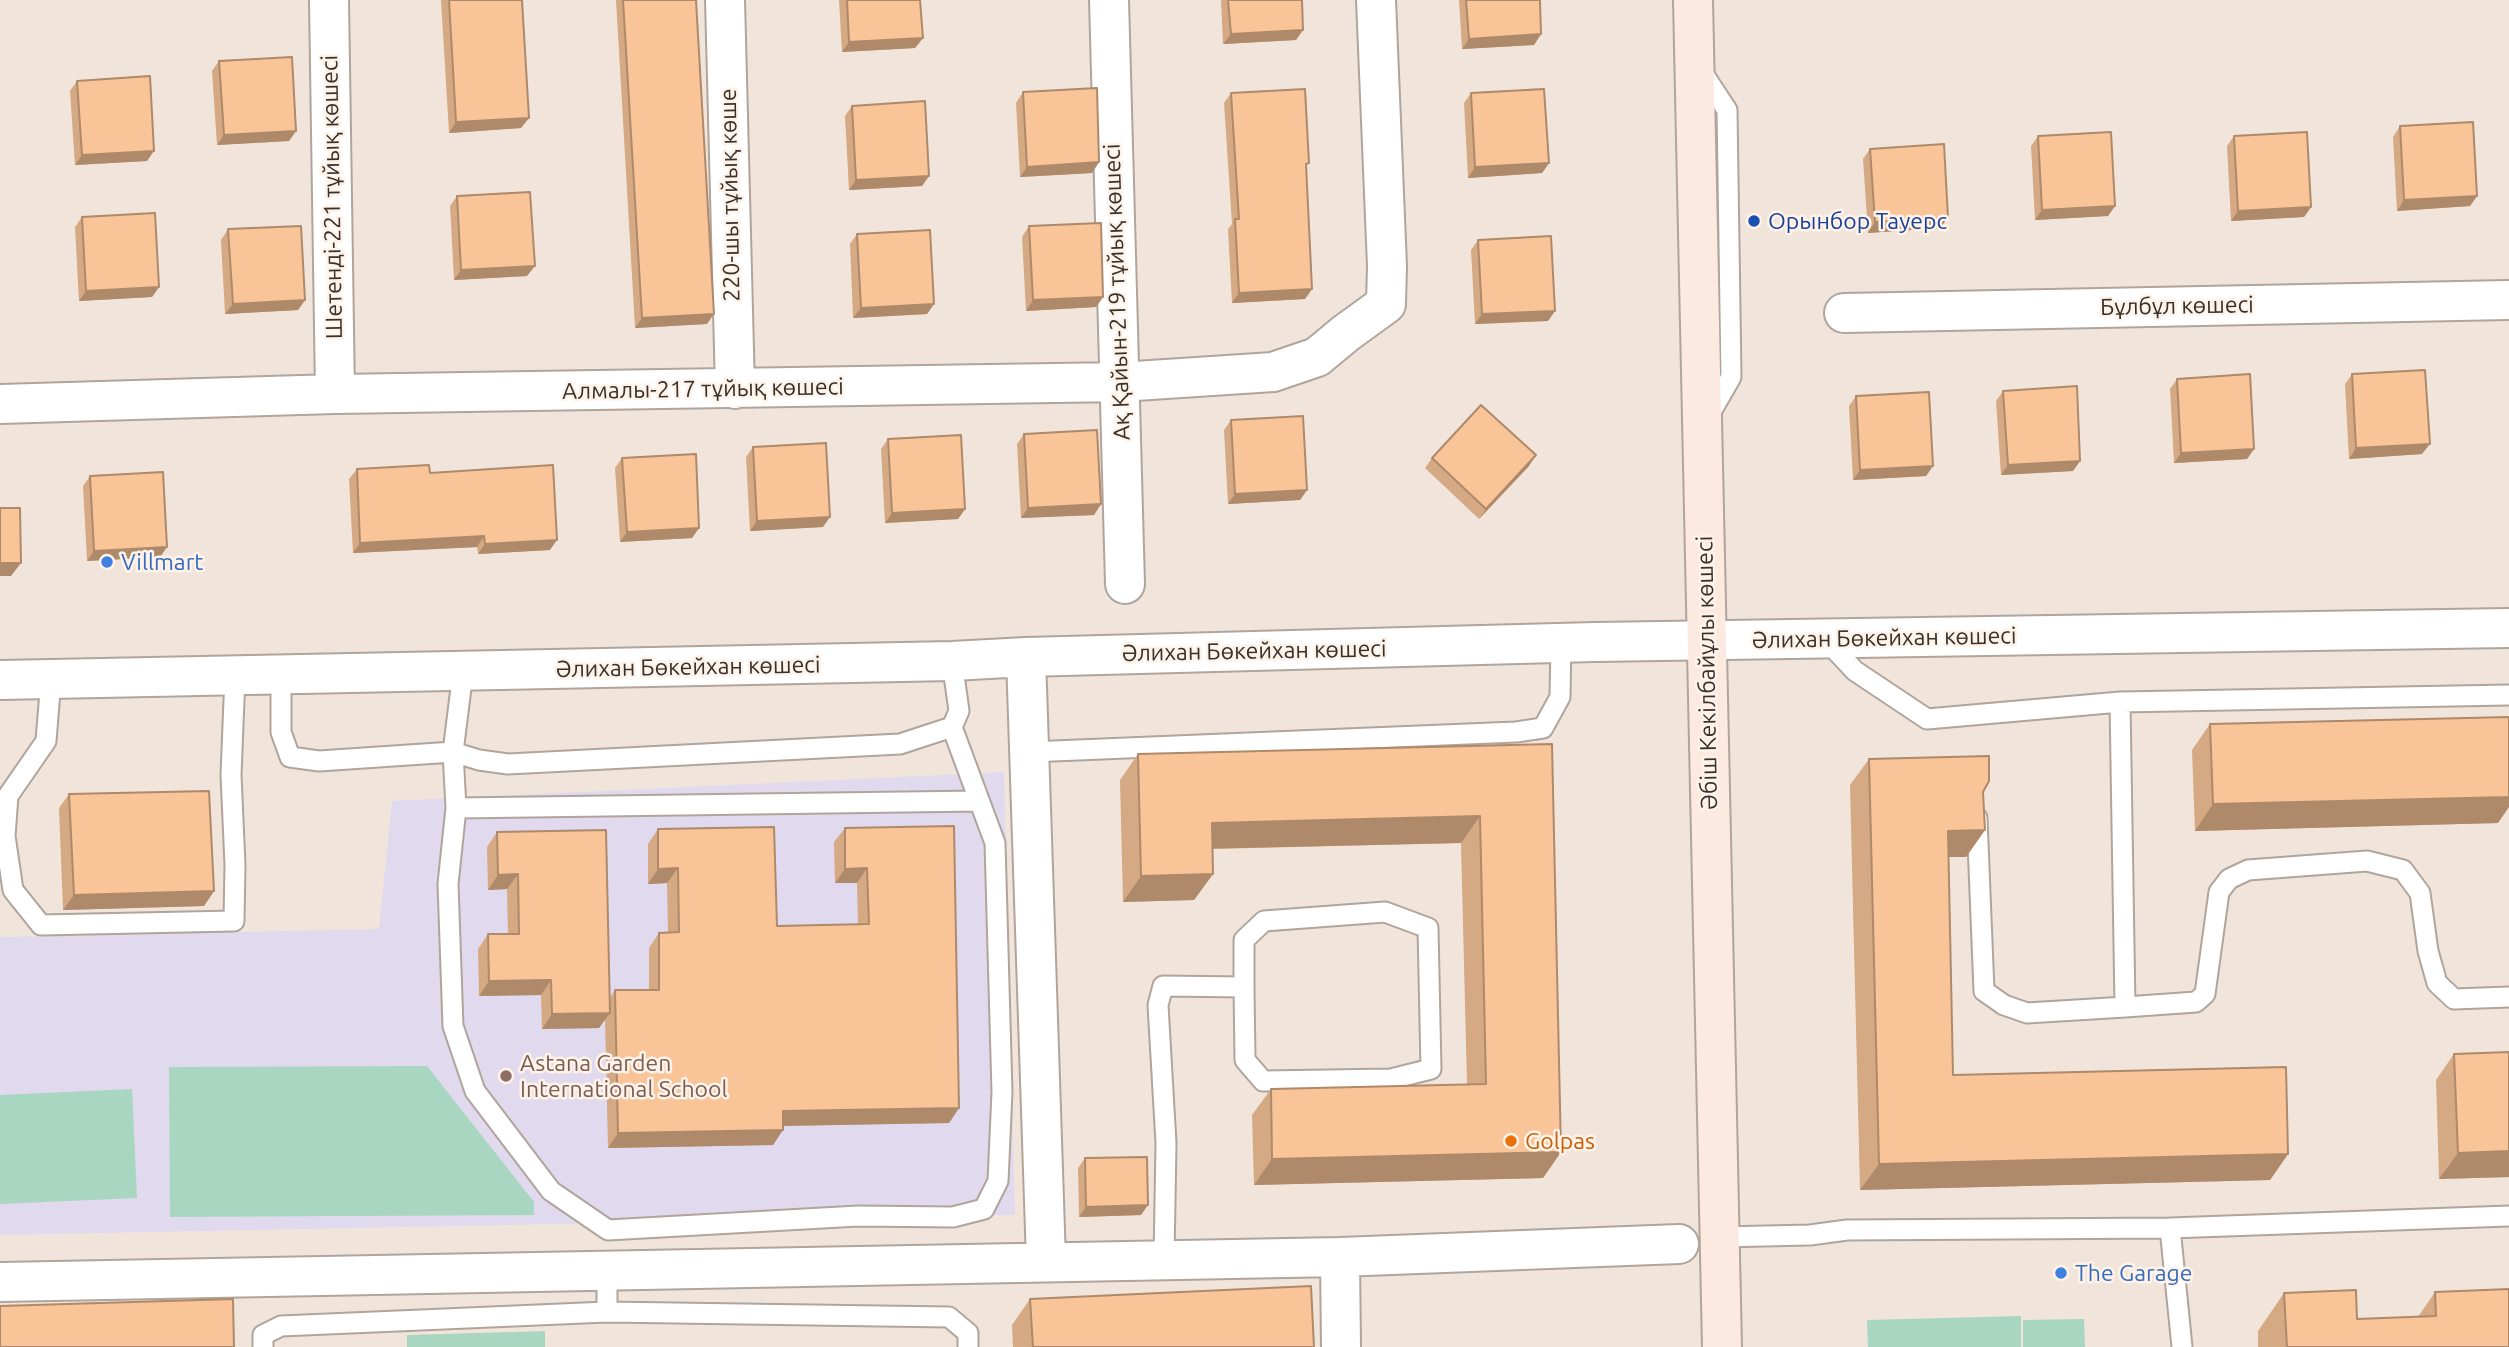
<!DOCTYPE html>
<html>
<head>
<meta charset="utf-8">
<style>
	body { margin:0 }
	canvas { display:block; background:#f1e5db }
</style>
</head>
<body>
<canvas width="2509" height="1347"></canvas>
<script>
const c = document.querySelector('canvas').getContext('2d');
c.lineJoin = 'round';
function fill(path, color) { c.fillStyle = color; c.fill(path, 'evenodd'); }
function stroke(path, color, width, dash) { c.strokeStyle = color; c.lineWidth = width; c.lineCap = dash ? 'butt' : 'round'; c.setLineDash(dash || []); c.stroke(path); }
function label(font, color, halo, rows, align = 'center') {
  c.font = font + ' Ubuntu,sans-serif'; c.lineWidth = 5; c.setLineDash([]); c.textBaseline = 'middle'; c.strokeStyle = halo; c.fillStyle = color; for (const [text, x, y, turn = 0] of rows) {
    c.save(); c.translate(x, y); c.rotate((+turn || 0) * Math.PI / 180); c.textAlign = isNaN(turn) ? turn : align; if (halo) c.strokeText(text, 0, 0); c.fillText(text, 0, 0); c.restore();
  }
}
fill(new Path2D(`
	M1004,772L1015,1215L0,1235V937L379,929L392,801Z`), '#e1d9ee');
fill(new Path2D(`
	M427,1066L534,1202V1215L170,1217L169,1067Z
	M132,1089L137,1198L0,1204V1095Z
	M2021,1316V1347H1868L1867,1320Z
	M2084,1319L2085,1347H2023V1320Z
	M545,1331V1347H407V1335Z`), '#a9d6c0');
const lane = new Path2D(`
	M1700,69L1727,110L1731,377L1708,417
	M1825,639L1855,671L1927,719L2120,702L2509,695
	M463,672L453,752L456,808L448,884L453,1026L475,1091L551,1191L608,1230L858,1216L953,1217L984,1209L998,1181L1002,1092L995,843L952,727L959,711L952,661
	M281,674V732L290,757L319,761L453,752L479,760L508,764L900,744L952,727
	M51,679L46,741L8,796L5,836L13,890L41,925L234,921L235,865L231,775L235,675
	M1029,752L1516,732L1543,728L1560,697L1561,643
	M456,808L979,801
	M1977,818L1984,991L2004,1005L2027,1013L2125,1007L2120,702
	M2125,1007L2196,1002L2205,994L2219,892L2229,879L2248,870L2367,861L2403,870L2420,893L2428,951L2437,983L2454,999L2509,997
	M2170,1228L2509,1216
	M1720,1237L1810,1235L1847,1230L2170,1228L2182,1347
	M1164,1259L1166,1143L1158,1005L1163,986L1244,987L1245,1060L1263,1081L1391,1079L1431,1069L1428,928L1385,912L1264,921L1244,940V987
	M607,1269V1312
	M263,1347V1335L281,1326L607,1312L949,1317L968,1333V1347`);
const street = new Path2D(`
	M329,0L335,394
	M725,0L735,389
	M1109,0L1125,584
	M1844,313L2509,300
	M0,404L335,394L1120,382L1273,372L1317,357L1346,333L1386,304L1387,266L1376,0
	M1026,657L1046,1261
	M0,680L952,661L1026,657L1595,642L2509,628
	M1340,1257L1679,1244
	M0,1282L1340,1257L1341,1347`);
const secondary = new Path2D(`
	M1693,0L1722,1347`);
stroke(lane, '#b0a49b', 23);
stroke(street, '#b0a49b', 42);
stroke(secondary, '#b0a49b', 42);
stroke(lane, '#fff', 19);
stroke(street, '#fff', 38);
stroke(secondary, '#fceae0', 38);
fill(new Path2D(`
	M441,0H522L529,118L521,128L449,133Z
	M616,0H696L707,324L635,328Z
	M839,0H920L923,38L915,48L842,52Z
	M1221,0H1302L1303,30L1296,40L1223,44Z
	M1459,0H1540L1541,34L1534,45L1462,49Z
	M219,61L296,131L289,141L217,145L212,71Z
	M77,81L147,161L75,165L70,91Z
	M1023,92L1099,162L1092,173L1020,177L1016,103Z
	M1231,93L1306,168L1312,289L1305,299L1232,303L1228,229L1232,224L1224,103Z
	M1471,93L1549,163L1542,173L1468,178L1464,103Z
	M852,106L929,176L922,186L849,190L845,116Z
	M2400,126L2477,196L2470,206L2397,211L2393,137Z
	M2038,136L2115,206L2108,216L2035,220L2031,146Z
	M2234,136L2311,207L2304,217L2231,221L2227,146Z
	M1870,149L1940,228L1868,233L1863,159Z
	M457,196L527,276L454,280L450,206Z
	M82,217L159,287L152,297L79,301L75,227Z
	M1029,226L1103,297L1096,307L1026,311L1022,237Z
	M228,229L305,300L298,310L225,314L221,240Z
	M857,234L934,304L927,314L853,318L850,244Z
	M1478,240L1555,311L1548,321L1475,324L1471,250Z
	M2352,374L2422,454L2349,459L2345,384Z
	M2177,379L2254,449L2247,459L2174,463L2170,389Z
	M2003,391L2080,461L2073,471L2001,475L1996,401Z
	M1856,396L1933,466L1926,476L1853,480L1849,406Z
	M1231,420L1307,490L1300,500L1228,504L1224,430Z
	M1024,434L1101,504L1094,515L1021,518L1017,444Z
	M888,439L965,509L958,519L885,523L881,449Z
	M753,447L823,527L750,531L746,457Z
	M622,458L699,528L692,538L620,542L615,468Z
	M1432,458L1529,466L1479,519L1425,468Z
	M357,469L430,473L550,550L478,554L477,547L353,553L349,479Z
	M90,476L167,547L160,557L87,561L83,486Z
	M2210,724L2498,823L2195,831L2192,750Z
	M1552,744L1561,1152L1543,1178L1254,1185L1252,1115L1271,1089L1467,1085L1461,843L1212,849L1213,874L1194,900L1123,902L1120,780L1138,754Z
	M1869,759L1983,792L1985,830L1966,857H1948L1953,1075L2288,1154L2270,1180L1860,1190L1850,785Z
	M69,794L214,891L204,906L63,910L59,808Z
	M954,826L959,1108L949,1123L783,1126L773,1145L608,1148L605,1019L599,1028L542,1029L541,995L479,996L478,949L488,934H508L507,889L488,890L487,847L497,832L609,999L615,990H649V948L659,933H668L667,883L648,884V844L658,829L777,926L858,924L857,883H835L834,842L845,828Z
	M2454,1054L2509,1177L2439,1179L2436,1080Z
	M1085,1158L1141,1215L1079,1217L1078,1168Z
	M2435,1292L2509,1347H2258V1331L2284,1293L2357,1319L2418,1317Z
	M1030,1299L1314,1347H1013L1012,1325Z`), '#d5a983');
fill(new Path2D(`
	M1303,30L1296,40L1223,44L1231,34Z
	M1541,34L1534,45L1462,49L1469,39Z
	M923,38L915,48L842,52L849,42Z
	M529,118L521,128L449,133L456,122Z
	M296,131L289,141L217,145L224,135Z
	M154,151L147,161L75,165L82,155Z
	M1099,162L1092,173L1020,177L1027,167Z
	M1549,163L1542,173L1468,178L1475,167Z
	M929,176L922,186L849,190L856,180Z
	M2477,196L2470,206L2397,211L2404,200Z
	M2115,206L2108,216L2035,220L2042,210Z
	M2311,207L2304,217L2231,221L2238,211Z
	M1948,218L1940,228L1868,233L1875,222Z
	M535,266L527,276L454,280L461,270Z
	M159,287L152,297L79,301L86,291Z
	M1312,289L1305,299L1232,303L1239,293Z
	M1103,297L1096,307L1026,311L1033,300Z
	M305,300L298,310L225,314L233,304Z
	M934,304L927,314L853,318L861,308Z
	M1555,311L1548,321L1475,324L1482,314Z
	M714,314L707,324L635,328L642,318Z
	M2430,444L2422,454L2349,459L2356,448Z
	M2254,449L2247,459L2174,463L2181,453Z
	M1536,455L1529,466L1479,519L1486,509Z
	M2080,461L2073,471L2001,475L2008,465Z
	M1933,466L1926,476L1853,480L1860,470Z
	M1307,490L1300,500L1228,504L1235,494Z
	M1101,504L1094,515L1021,518L1028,508Z
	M965,509L958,519L885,523L892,513Z
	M830,517L823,527L750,531L757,521Z
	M699,528L692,538L620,542L627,532Z
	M484,536L477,547L353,553L360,543Z
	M557,540L550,550L478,554L485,544Z
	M167,547L160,557L87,561L94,551Z
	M0,563H21L11,576H0Z
	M2509,797V807L2498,823L2195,831L2213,804Z
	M1480,816L1461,843L1193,849L1212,823Z
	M1985,830L1966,857H1929L1948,831Z
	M678,868L667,883L648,884L658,869Z
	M867,868L857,883H835L845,869Z
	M518,874L507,889L488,890L498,875Z
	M1213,874L1194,900L1123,902L1141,876Z
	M214,891L204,906L63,910L74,895Z
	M551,980L541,995L479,996L489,981Z
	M610,1013L599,1028L542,1029L552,1014Z
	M959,1108L949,1123L773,1126L783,1111Z
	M783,1130L773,1145L608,1148L618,1133Z
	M2509,1151V1177L2439,1179L2458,1153Z
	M1561,1152L1543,1178L1254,1185L1272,1159Z
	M2288,1154L2270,1180L1860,1190L1879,1164Z
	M1148,1205L1141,1215L1079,1217L1086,1207Z`), '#ae896a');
const building = new Path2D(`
	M449,0H522L529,118L456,122Z
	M623,0H696L714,314L642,318Z
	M847,0H920L923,38L849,42Z
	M1228,0H1302L1303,30L1231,34Z
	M1466,0H1540L1541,34L1469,39Z
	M292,57L296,131L224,135L219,61Z
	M150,76L154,151L82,155L77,81Z
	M1097,88L1099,162L1027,167L1023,92Z
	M1305,89L1309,163L1306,164L1312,289L1239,293L1235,219H1239L1231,93Z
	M1544,89L1549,163L1475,167L1471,93Z
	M925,101L929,176L856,180L852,106Z
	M2473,122L2477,196L2404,200L2400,126Z
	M2111,132L2115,206L2042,210L2038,136Z
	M2307,132L2311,207L2238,211L2234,136Z
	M1944,144L1948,218L1875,222L1870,149Z
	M530,192L535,266L461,270L457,196Z
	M155,213L159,287L86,291L82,217Z
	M1101,223L1103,297L1033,300L1029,226Z
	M301,226L305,300L233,304L228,229Z
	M930,230L934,304L861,308L857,234Z
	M1551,236L1555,311L1482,314L1478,240Z
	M2425,370L2430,444L2356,448L2352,374Z
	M2250,374L2254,449L2181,453L2177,379Z
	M2077,386L2080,461L2008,465L2003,391Z
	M1929,392L1933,466L1860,470L1856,396Z
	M1481,405L1536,455L1486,509L1432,458Z
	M1303,416L1307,490L1235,494L1231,420Z
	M1097,430L1101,504L1028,508L1024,434Z
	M961,435L965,509L892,513L888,439Z
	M826,443L830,517L757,521L753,447Z
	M696,454L699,528L627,532L622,458Z
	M429,465L430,473L553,465L557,540L485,544L484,536L360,543L357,469Z
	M163,472L167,547L94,551L90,476Z
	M0,508H20L21,563H0Z
	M2509,717V797L2213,804L2210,724Z
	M1552,744L1561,1152L1272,1159L1271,1089L1486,1084L1480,816L1212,823L1213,874L1141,876L1138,754Z
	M1989,756V781L1983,792L1985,830L1948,831L1953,1075L2286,1067L2288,1154L1879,1164L1869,759Z
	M209,791L214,891L74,895L69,794Z
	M954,826L959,1108L783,1111V1130L618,1133L615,990H659V933L679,932L678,868L658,869V829L774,827L777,926L869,924L867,868L845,869V828Z
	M606,830L610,1013L552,1014L551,980L489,981L488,934H519L518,874L498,875L497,832Z
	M2509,1052V1151L2458,1153L2454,1054Z
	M1147,1157L1148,1205L1086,1207L1085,1158Z
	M1311,1286L1314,1347H1033L1030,1299Z
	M2509,1289V1347H2287L2284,1293L2356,1290L2357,1319L2436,1316L2435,1292Z
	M233,1299L234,1347H0V1306Z`);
fill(building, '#f8c498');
stroke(building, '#ae896a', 2);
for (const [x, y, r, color] of [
	[1754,221,7,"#1a4fb4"],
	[107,562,7,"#3f7fe0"],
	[506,1076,7,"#8d6e63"],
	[1511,1141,7,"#e8710a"],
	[2061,1273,7,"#3f7fe0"]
]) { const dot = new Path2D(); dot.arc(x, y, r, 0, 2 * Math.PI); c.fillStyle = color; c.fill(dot); stroke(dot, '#fff2e8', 2.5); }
label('23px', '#36322e', '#fff2e8', [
	["220-шы тұйық көше",730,195,-91],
	["Шетенді-221 тұйық көшесі",332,197,-91],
	["Ақ Қайын-219 тұйық көшесі",1117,292,-92],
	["Бұлбұл көшесі",2177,306,-1],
	["Алмалы-217 тұйық көшесі",703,389,-1],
	["Әлихан Бөкейхан көшесі",1884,638,-1],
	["Әлихан Бөкейхан көшесі",1254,651,-1],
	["Әлихан Бөкейхан көшесі",688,667,-1],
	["Әбіш Кекілбайұлы көшесі",1707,673,-91]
]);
label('23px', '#164399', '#fff2e8', [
	["Орынбор Тауерс",1768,221]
], 'left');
label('23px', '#366cbe', '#fff2e8', [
	["Villmart",121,562],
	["The Garage",2075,1273]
], 'left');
label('23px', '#785e54', '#fff2e8', [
	["Astana Garden",520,1063],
	["International School",520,1089]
], 'left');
label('23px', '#c56008', '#fff2e8', [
	["Golpas",1525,1141]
], 'left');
</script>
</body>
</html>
